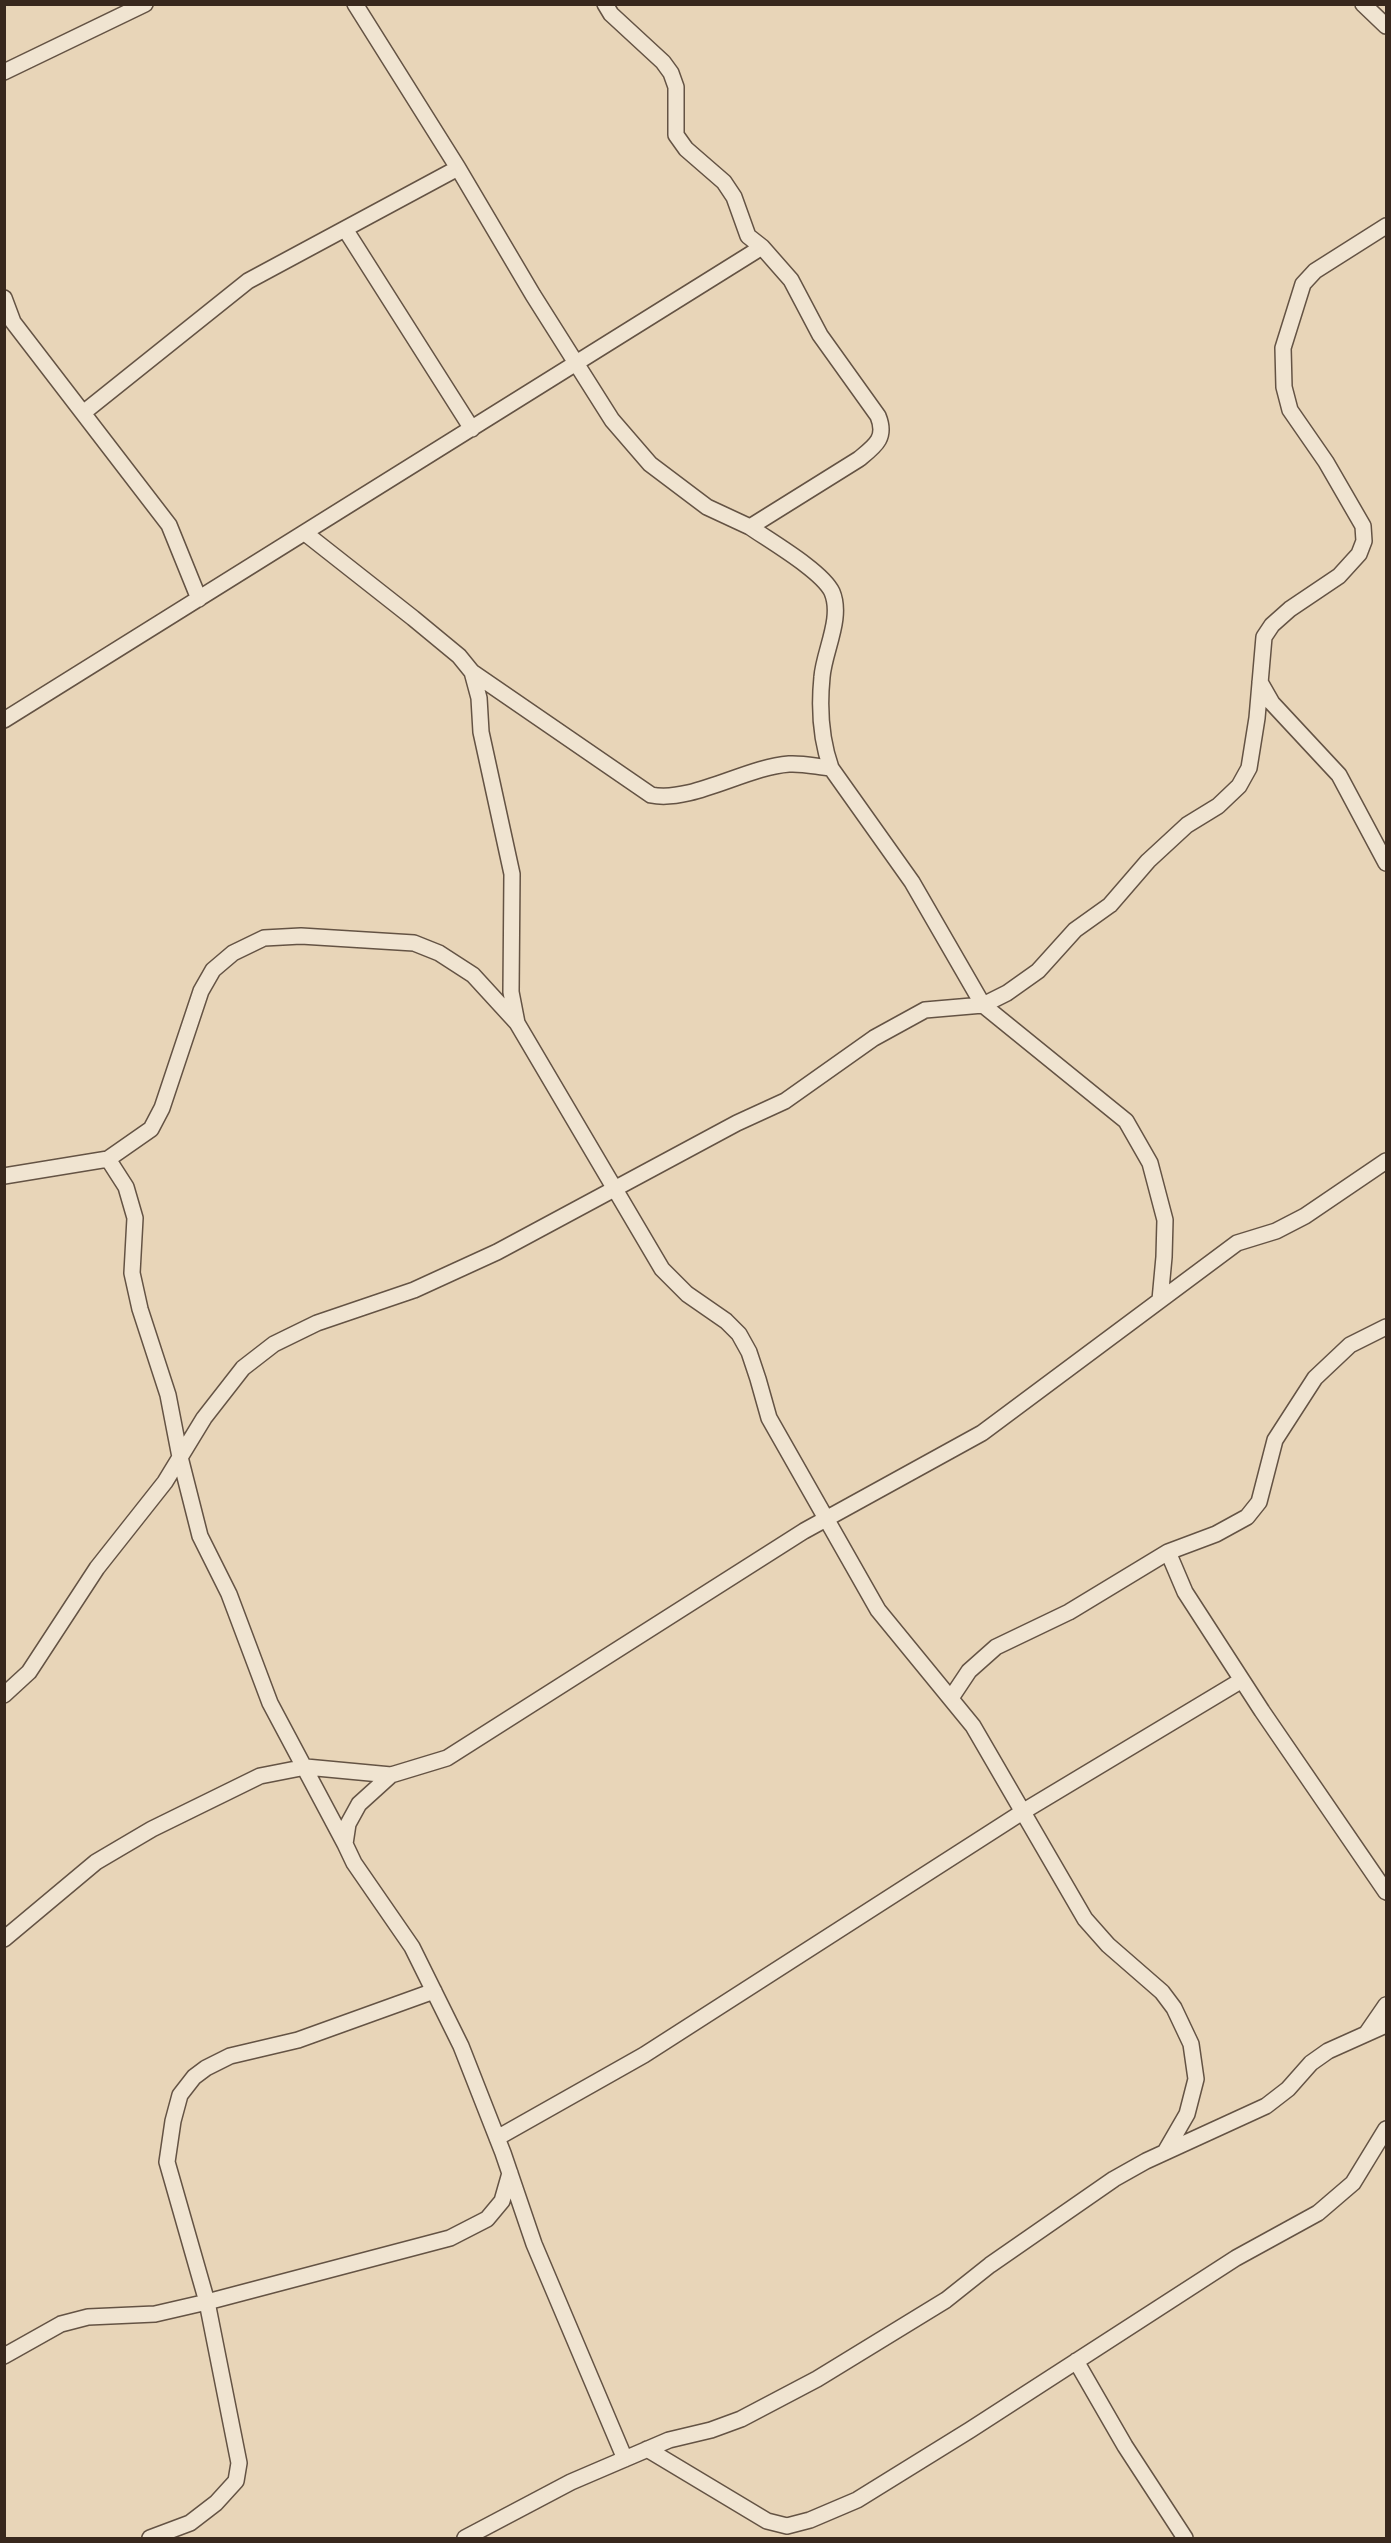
<!DOCTYPE html>
<html>
<head>
<meta charset="utf-8">
<style>
	body { margin:0 }
	#map { position:relative; width:1391px; height:2543px; overflow:hidden; background:#e8d5b8; font-family:"IM FELL French Canon",serif }
	canvas { display:block }
	.frame { position:absolute; inset:0; border:6px solid #38281d; pointer-events:none }
</style>
</head>
<body>
<div id="map">
<canvas width="1391" height="2543"></canvas>
<div class="frame"></div>
</div>
<script>
const c = document.querySelector('canvas').getContext('2d');
c.lineJoin = 'round';
function stroke(path, color, width, dash) { c.strokeStyle = color; c.lineWidth = width; c.lineCap = dash ? 'butt' : 'round'; c.setLineDash(dash || []); c.stroke(path); }
const minor = new Path2D(`
	M355,4L458,168L533,295L612,420L650,464L707,507L750,527L859,459C875,446 887,438 878,416L820,335L791,280L762,247L748,236L734,197L724,182L686,149L676,135V87L671,73L663,62L611,14L605,4
	M1363,4L1386,26
	M4,72L145,4
	M345,229L472,429
	M4,298L13,322L169,525L199,599
	M83,413L248,281L458,168
	M750,527C770,541 822,571 832,592C843,618 824,651 822,677C819,707 821,740 831,768L912,882L983,1005L1126,1121L1150,1163L1165,1220L1164,1257L1160,1300
	M305,533L413,618L459,656L472,672L479,698L481,732L512,874L511,992L517,1023L662,1269L687,1294L726,1321L739,1334L749,1352L758,1379L769,1418L878,1610L973,1726L1085,1919L1108,1945L1162,1992L1174,2008L1191,2044L1196,2079L1187,2114L1165,2152
	M472,672L651,795C692,803 746,767 789,764C803,763 818,767 831,768
	M1260,682L1272,703L1339,775L1386,863
	M4,720L762,247
	M108,1159L126,1187L135,1218L132,1273L140,1309L168,1395L180,1457L200,1536L229,1594L270,1703L345,1844
	M4,1176L108,1159L151,1129L162,1108L201,991L213,970L233,953L264,938L301,936L414,943L439,953L473,975L517,1023
	M1386,1327L1350,1345L1315,1378L1275,1440L1259,1502L1247,1517L1216,1534L1168,1552L1185,1592L1262,1711L1386,1892
	M4,1695L29,1672L97,1568L165,1482L204,1418L243,1368L274,1344L317,1323L414,1290L497,1252L737,1123L785,1101L874,1038L925,1010L983,1005L1007,993L1038,971L1075,930L1110,905L1148,861L1187,825L1218,806L1239,786L1249,768L1257,718L1264,637L1272,625L1290,609L1339,576L1359,554L1364,541L1363,526L1326,462L1290,410L1284,387L1283,348L1303,284L1315,271L1386,226
	M951,1698L969,1671L996,1647L1069,1612L1168,1552
	M4,1939L96,1862L152,1829L260,1776L306,1767L391,1775
	M1366,2034L1386,2005
	M497,2138L644,2055L1024,1811L1242,1680
	M4,2356L61,2324L88,2317L155,2314L207,2302L450,2238L487,2219L502,2201L510,2173
	M1076,2361L1125,2446L1185,2538
	M647,2449L767,2521L787,2526L810,2520L857,2500L970,2430L1236,2258L1318,2213L1353,2183L1386,2129
	M625,2459L534,2244L503,2153L461,2046L412,1947L354,1863L345,1844L348,1824L359,1804L391,1775L447,1758L804,1531L982,1433L1237,1243L1276,1231L1305,1216L1386,1161
	M150,2538L190,2523L216,2503L236,2481L239,2463L207,2302L167,2162L173,2121L180,2095L194,2077L206,2068L230,2056L298,2040L434,1991
	M465,2538L571,2482L669,2440L711,2430L741,2419L817,2379L946,2300L990,2265L1114,2179L1146,2161L1266,2106L1288,2089L1311,2063L1328,2051L1386,2025`);
stroke(minor, '#645344', 18);
stroke(minor, '#f0e4d1', 15);
</script>
</body>
</html>
